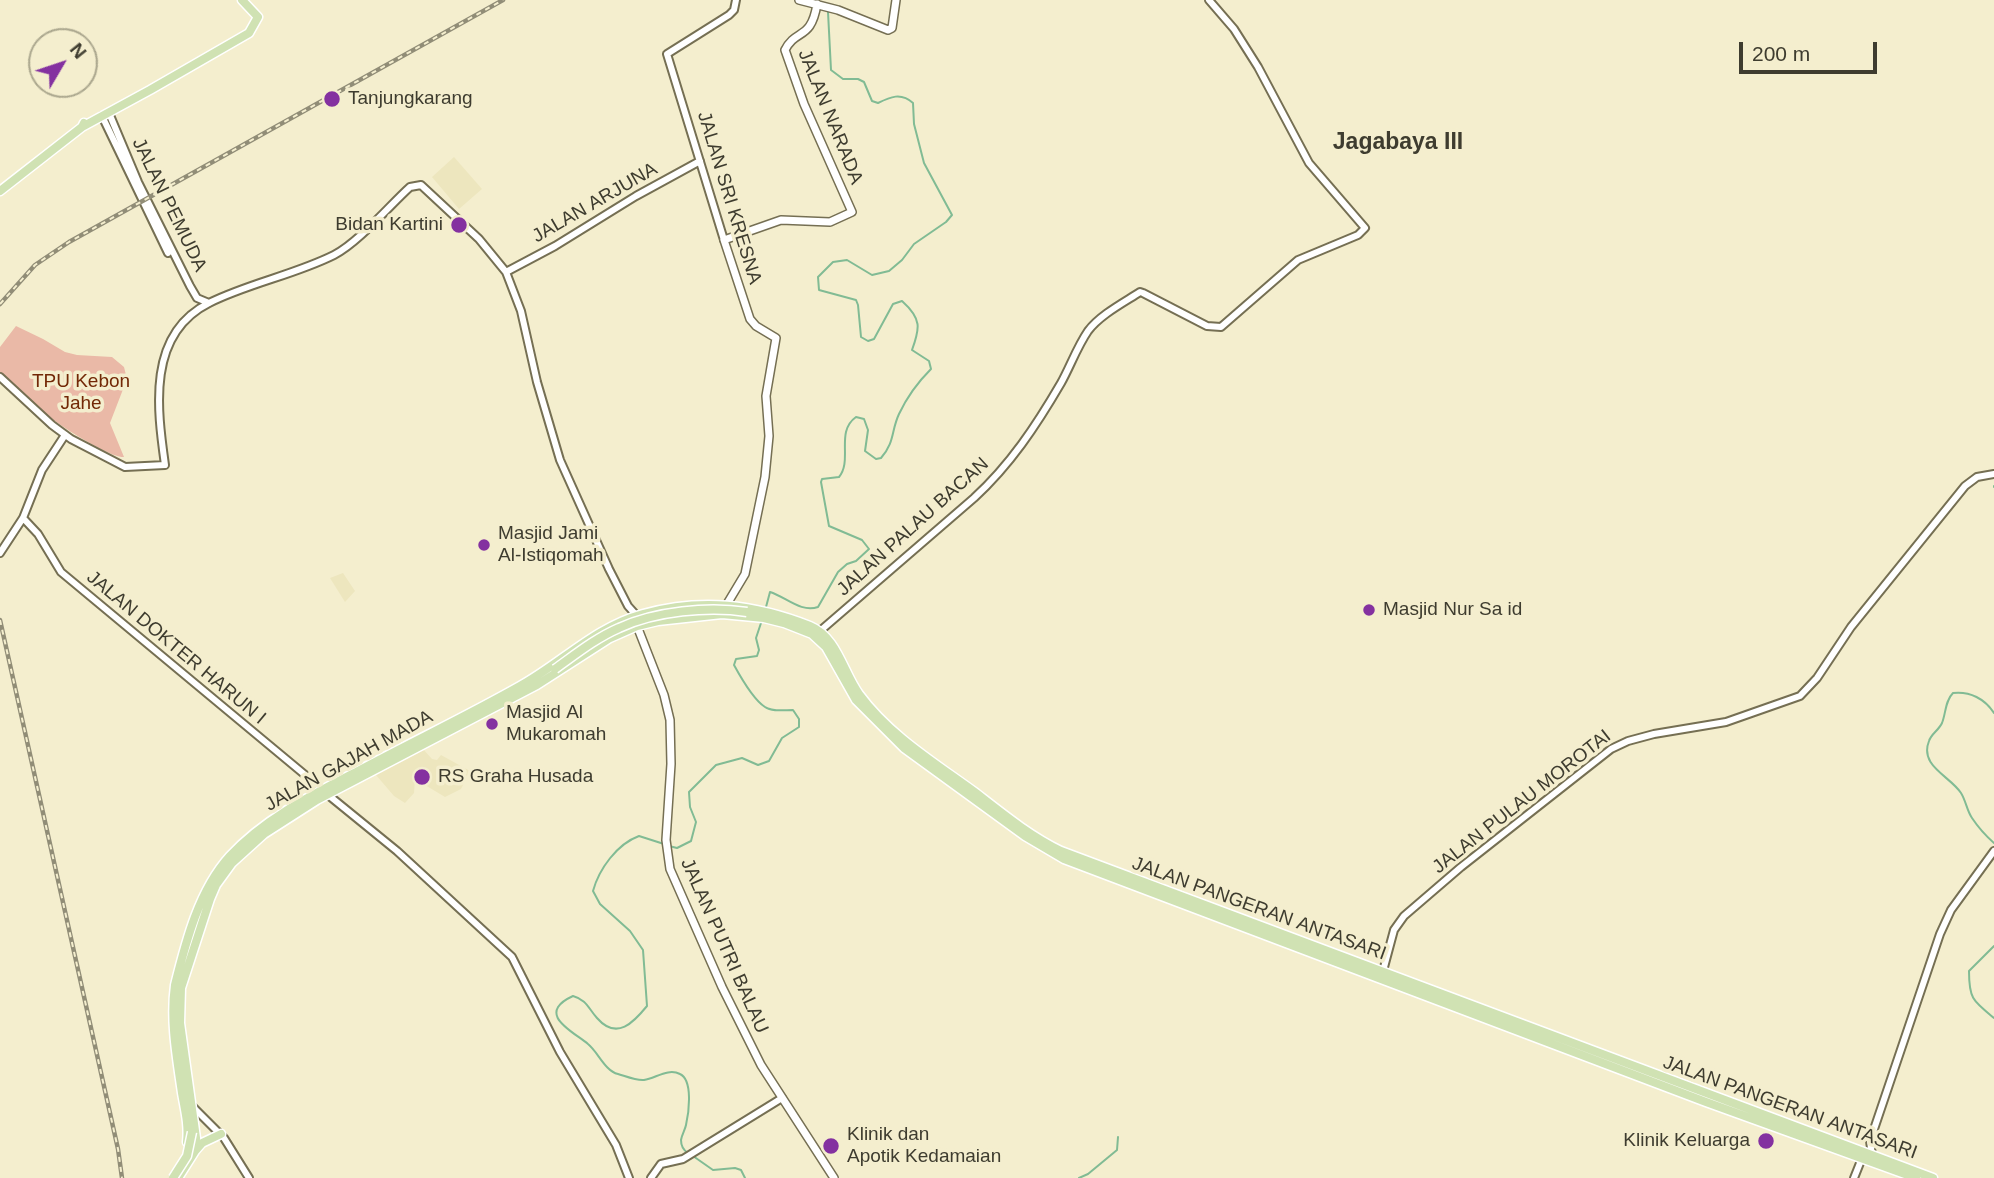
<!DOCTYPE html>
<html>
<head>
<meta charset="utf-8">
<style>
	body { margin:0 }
	#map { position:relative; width:1994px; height:1178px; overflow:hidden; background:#f4eece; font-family:Helvetica,sans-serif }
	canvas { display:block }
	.north { position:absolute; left:28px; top:28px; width:70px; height:70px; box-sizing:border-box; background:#f4eece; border:2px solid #aba78e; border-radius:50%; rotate:51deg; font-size:19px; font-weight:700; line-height:28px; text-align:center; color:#3e3c2f }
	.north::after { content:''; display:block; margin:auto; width:24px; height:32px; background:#8431a0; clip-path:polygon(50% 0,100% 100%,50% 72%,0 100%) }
	.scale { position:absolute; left:1739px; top:42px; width:138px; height:32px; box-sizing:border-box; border:4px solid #3e3c2f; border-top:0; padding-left:9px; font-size:21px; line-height:24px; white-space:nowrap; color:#3e3c2f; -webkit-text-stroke:5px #f4eece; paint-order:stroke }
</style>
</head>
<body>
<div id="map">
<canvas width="1994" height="1178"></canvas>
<div class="north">N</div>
<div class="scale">200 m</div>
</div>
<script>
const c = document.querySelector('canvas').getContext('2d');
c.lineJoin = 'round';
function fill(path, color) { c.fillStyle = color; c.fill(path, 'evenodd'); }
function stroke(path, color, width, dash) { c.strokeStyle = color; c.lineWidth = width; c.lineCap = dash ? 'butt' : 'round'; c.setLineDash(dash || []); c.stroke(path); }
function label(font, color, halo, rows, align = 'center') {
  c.font = font + ' Helvetica,sans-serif'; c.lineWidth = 7; c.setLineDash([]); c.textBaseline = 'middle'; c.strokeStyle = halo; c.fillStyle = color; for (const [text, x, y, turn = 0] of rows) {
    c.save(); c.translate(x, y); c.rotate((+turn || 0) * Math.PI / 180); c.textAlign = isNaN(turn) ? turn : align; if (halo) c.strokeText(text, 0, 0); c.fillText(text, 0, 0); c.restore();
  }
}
fill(new Path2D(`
	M454,157L482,189L459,209L432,177Z
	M343,573L355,591L345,602L330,578Z
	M423,749L432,759L437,760L441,755L470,771L461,789L445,797L415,779L414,793L405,803L394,796L376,775Z`), '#ede6be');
fill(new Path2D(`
	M16,326L43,339L65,352L77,355L112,357L124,367L127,379L110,423L124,457C108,458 48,418 35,406C23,396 11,383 0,372V347Z`), '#eab9a7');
stroke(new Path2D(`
	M1994,486V487
	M766,607L770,592C786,597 801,613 818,607L838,572L847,564L856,561L869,549L862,540L829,526L821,482L822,479L839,477C853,460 835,432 856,417L864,419L868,430L865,451L876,459L881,458C895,442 891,431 899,414C907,397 919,381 931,369L929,361L912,350C920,328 922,319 902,301L893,304L874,339L868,341L861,337L858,305L856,300L819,290L818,277L833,262L847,260L872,275L889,271L902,260L914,244L946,222L952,215L924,163L914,124L913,103C901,92 890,97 878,103L872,101L864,82L858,79H843L831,70L828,12
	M1994,713C1985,699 1970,691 1953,693C1945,701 1946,713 1942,723C1939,730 1931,734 1929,741C1919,766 1950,776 1961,793C1966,801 1967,811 1972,818C1978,827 1986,836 1994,843
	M664,844L639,836C617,844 599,869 593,891L600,904L630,931L643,950L647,1006C634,1022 617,1041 597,1018C588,1008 587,1000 573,996C534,1014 574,1032 588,1044C598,1052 605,1071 618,1074C625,1076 637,1081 644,1080C656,1078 668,1068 680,1074C693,1080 689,1112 686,1125C685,1130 682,1134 681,1140C681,1146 683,1150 688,1153
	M669,846L677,848L691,841L696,822L690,807L689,792L716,765L742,758L758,765L769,761L782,738L799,727V719L793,710C784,710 772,712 765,707C754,700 740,676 734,665L736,659L757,656L759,650L756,638L761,623
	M1994,946L1969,971C1969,999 1973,1001 1994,1018
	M693,1156L713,1170L735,1168L741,1170L745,1178
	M1079,1178L1088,1174L1117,1150L1118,1137`), '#81bb94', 2);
const tertiary = new Path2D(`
	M109,113L138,182L190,286L197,298L209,303
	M102,116L168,253
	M724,240L667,54L729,15L734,10L736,0
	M506,272L555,246L636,196L700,161
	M0,377L52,425L71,439L125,467L165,465C157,408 147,334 209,303C249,283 294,275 334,255C359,242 389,206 410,187L421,185L479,239L506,272L521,311L537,382L560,460L609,569L628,606L637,616
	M23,518L38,534L61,572L322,789
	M0,553L23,518L42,470L65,435
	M820,631L974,498C1010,465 1036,426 1061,383C1070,367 1077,347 1088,331C1100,315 1123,303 1140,292L1143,293L1207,326L1221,327L1298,260L1358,235L1365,228L1309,163L1258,67L1234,29L1209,0
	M327,794L397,851L512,957L560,1052L616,1145L629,1178
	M1383,971L1394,930L1404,916L1461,867L1611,749L1628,741L1654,734L1726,722L1800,696L1817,678L1851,627L1965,486L1977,477L1994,474
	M192,1106L224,1138L249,1178
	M1872,1155L1870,1141L1940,934L1951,910L1994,851
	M651,1178L661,1164L683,1159L782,1098
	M1854,1178L1862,1158`);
const secondary = new Path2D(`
	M799,0L838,10L888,30L892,28L896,0
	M727,604L745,574L765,477L769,436L766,396L776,338L756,326L750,319L724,240L781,220L830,222L852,212L804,104L785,50C796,28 811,41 817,4
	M637,626L664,695L670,720L671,764L666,840L670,869L722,987L761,1065L834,1178`);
const primary = new Path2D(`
	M82,127L150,90L249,33L258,17L242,0
	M0,191L82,127L84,123
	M187,1142C189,1125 185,1110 182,1093C177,1058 170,1021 175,985C186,941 199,890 230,856C265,818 314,794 358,771C412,742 467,716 520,686C562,663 595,627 643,614C701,598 754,604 810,626C837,637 843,672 859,694C890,736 935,763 976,793C1003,814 1030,836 1061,851L1933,1178
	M195,1151L202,1143L221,1134
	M178,1178L195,1151L196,1138L180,1023L181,988L210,899L216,885L232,863L264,834L317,800L537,685L610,638L637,626L658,621L722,614L764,618L784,623L812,634L826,647L856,700L904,748L1025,836L1064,859L1706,1102L1916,1178`);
stroke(tertiary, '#756f53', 10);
stroke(secondary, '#756f53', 10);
stroke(primary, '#fff', 11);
stroke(tertiary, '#fff', 6);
stroke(secondary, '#fff', 7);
stroke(primary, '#d0e2b3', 8);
const rail = new Path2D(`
	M0,304L35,265L69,242L503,0
	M0,620L118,1149L122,1178`);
stroke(rail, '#918d77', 4.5);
stroke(rail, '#f4eece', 2, [5]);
const primaryBridge = new Path2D(`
	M555,669C576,654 596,638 619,628C655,611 709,606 747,612
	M173,1178L187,1156L192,1132`);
stroke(primaryBridge, '#fff', 11, []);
stroke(primaryBridge, '#d0e2b3', 8);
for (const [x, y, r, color] of [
	[332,99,9,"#8431a0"],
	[459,225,9,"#8431a0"],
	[484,545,7,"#8431a0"],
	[1369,610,7,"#8431a0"],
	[492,724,7,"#8431a0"],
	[422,777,9,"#8431a0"],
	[1766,1141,9,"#8431a0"],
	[831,1146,9,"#8431a0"]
]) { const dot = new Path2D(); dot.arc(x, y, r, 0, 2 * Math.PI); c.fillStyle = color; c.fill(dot); stroke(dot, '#f4eece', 2.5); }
label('19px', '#3e3c2f', '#f4eece', [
	["Tanjungkarang",348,99],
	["Bidan Kartini",443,225,"right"],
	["Masjid Jami",498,534],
	["Al-Istiqomah",498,556],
	["Masjid Nur Sa id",1383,610],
	["Masjid Al",506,713],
	["Mukaromah",506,735],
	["RS Graha Husada",438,777],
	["Klinik dan",847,1135],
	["Apotik Kedamaian",847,1157],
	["Klinik Keluarga",1750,1141,"right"]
], 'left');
label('19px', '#3e3c2f', '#f4eece', [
	["JALAN NARADA",830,117,68],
	["JALAN SRI KRESNA",729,198,73],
	["JALAN ARJUNA",595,203,-30],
	["JALAN PEMUDA",169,205,64],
	["JALAN PALAU BACAN",913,527,-42],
	["JALAN DOKTER HARUN I",176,648,40],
	["JALAN GAJAH MADA",349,761,-29],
	["JALAN PULAU MOROTAI",1522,802,-38],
	["JALAN PANGERAN ANTASARI",1259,909,20],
	["JALAN PUTRI BALAU",724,946,66],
	["JALAN PANGERAN ANTASARI",1790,1108,20]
]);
label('19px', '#722806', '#f4eece', [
	["TPU Kebon",81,382],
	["Jahe",81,404]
]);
label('bold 23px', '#3e3c2f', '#f4eece', [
	["Jagabaya III",1398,143]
]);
</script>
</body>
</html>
